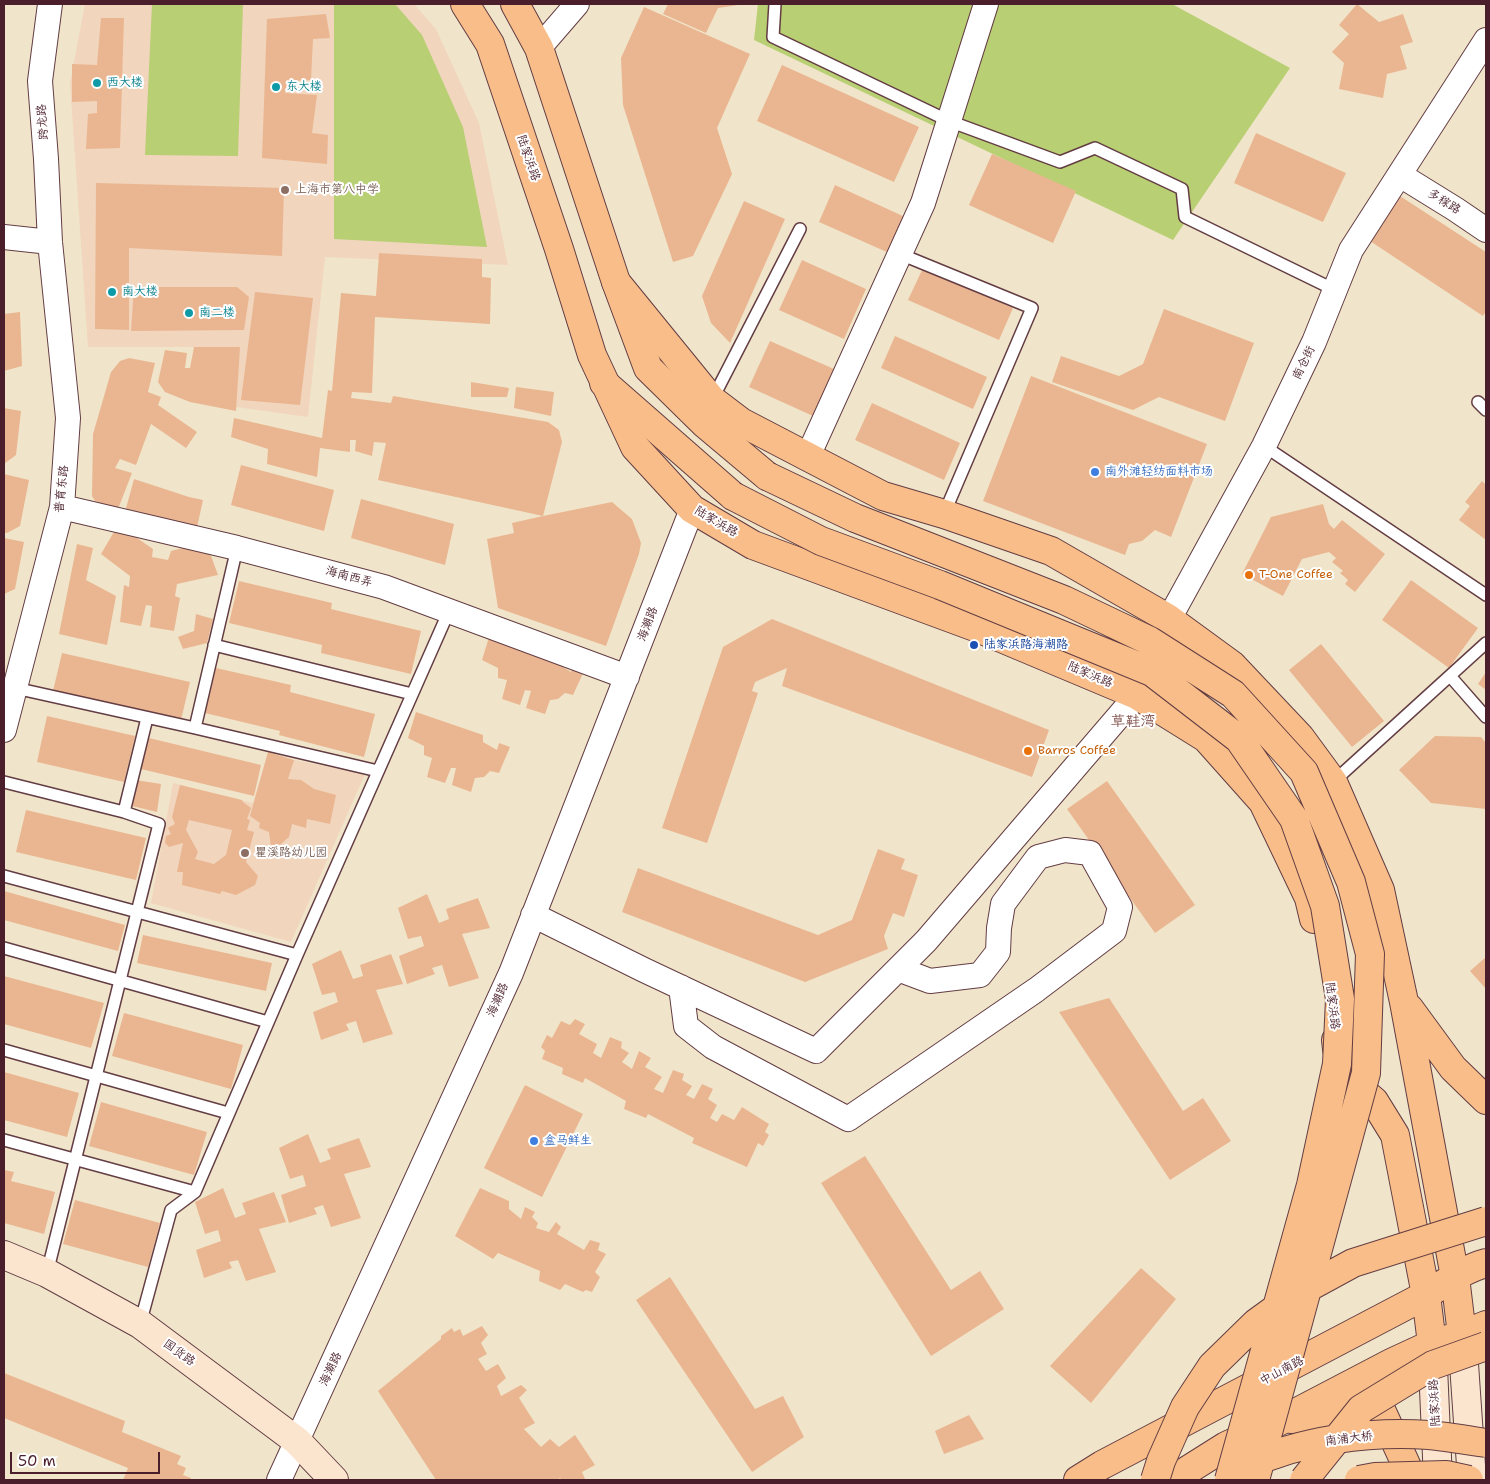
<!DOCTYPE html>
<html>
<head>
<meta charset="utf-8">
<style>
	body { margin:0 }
	#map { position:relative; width:1490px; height:1484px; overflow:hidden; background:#f0e5ca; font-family:"Shantell Sans",sans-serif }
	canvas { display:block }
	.frame { position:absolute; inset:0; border:5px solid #4a1f2b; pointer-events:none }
	.scale { position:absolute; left:10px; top:1452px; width:150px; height:22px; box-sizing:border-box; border:2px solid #4a1f2b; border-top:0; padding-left:6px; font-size:15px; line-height:18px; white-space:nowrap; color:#4a1f2b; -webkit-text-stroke:4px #fff; paint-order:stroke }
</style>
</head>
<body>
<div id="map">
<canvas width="1490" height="1484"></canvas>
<div class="frame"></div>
<div class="scale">50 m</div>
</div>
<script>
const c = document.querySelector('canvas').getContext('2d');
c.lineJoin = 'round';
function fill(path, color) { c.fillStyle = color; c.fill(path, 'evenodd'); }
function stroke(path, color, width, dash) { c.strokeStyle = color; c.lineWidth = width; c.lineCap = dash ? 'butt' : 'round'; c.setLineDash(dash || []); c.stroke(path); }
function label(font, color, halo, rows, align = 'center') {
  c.font = font + ' "Shantell Sans","LXGW WenKai TC",sans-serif'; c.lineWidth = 4; c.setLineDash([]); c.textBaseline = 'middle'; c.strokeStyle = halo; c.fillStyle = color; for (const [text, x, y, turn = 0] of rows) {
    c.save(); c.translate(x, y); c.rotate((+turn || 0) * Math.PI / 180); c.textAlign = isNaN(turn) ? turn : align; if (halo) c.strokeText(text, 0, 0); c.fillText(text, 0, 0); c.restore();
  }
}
fill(new Path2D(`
	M85,4H414L436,29L479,123L508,265L325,257L308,417L236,407L239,347H88L70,83Z
	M268,752L294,760L365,774L291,942L151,903L173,783L253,803Z`), '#f1d5bd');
fill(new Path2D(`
	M152,4H243L238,156L145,155Z
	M334,4H395L422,35L463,127L487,247L334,239Z
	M758,4H1172L1290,68L1173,240L754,40Z`), '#b8cf73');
fill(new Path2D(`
	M668,4H738V5L718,8L706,33L663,14Z
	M1357,4L1379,22L1403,14L1413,42L1400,46L1407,69L1387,74L1383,98L1339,89L1344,63L1332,52L1349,34L1339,25Z
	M644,7L750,54L717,128L732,174L693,256L673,262L623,105L621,58Z
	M326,14L330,38L313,39L311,80L288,81L285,93L317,95L312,133L328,135L327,164L262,158L267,19Z
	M101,18H124L120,148L86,149L88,114L97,113V101L72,102V64L97,65Z
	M782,65L919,127L894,182L757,121Z
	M1256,133L1346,173L1323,222L1234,183Z
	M992,154L1076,191L1053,243L969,205Z
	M96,183L284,188L282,256L129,248V330L95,329Z
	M835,185L905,217L889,253L819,222Z
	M1400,196L1486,252V311L1483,316L1370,241Z
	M744,201L785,219L730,343L711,323L702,296Z
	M379,253L482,259V277L491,278L490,324L375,317L372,393L352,392L351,398L391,403L393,396L548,422L559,430L562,442L543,516L612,502L632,519L641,543L639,554L606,646L498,608L487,539L514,533L512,523L543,516L378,480L386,443L374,442L372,456L355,451L356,440H350V452L320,448L317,477L267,464L268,449L231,437L234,418L322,438L328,390L332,391L341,293L376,296Z
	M802,260L866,289L844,339L779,310Z
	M923,268L1013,308L999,340L908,300Z
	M134,287H237L249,297L244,330L131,331Z
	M255,292L313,298L300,405L241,400Z
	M1164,309L1254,343L1225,421L1159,397L1133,410L1052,382L1061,356L1119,376L1143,364Z
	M20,312L22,366L4,371V314Z
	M895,336L987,377L973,409L881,368Z
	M770,341L834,369L813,416L749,387Z
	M194,347H240L236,411L190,402L165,392L158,382L165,350L187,353L185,368H190Z
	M129,358L155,363L148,392L161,397L158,405L197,432L186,448L151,424L136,465L120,459L115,468L132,473L118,509L95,501L92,496L93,434L111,372L120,361Z
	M1031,376L1207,444L1171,537L1155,530L1142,541L1129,544L1125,555L983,501Z
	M471,382L509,388L507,397H471Z
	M516,387L554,392L551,416L514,408Z
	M872,403L960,443L944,480L855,440Z
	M4,408L21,411L16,455L4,464Z
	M241,465L334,490L324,531L231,505Z
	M4,474L29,480L20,526L7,533L4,532Z
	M134,479L189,497L203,500L196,532L125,512Z
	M1482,481L1486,485V540L1459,520L1470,506L1465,502Z
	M361,499L454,524L445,565L351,538Z
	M1323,504L1329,524L1334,529L1342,520L1385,554L1355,592L1345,584L1348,580L1340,573L1343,571L1332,562L1336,558L1329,552L1302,559L1283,596L1242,574L1271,517Z
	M118,525L153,549L152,557L168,560L171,551L206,542L218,575L177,584L175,596L180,598L174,631L150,627L152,606L146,605L141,626L120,622L124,585L129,587L130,576L101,554Z
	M4,538L24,542L15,589L4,594Z
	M77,544L93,548L86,580L116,596L107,645L59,634Z
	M1411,580L1478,628L1449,668L1382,620Z
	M239,581L332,603L331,609L421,631L411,674L321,653L322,645L229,623Z
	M196,614L213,619L207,643L183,649L178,637L194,631Z
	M772,619L1049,730L1032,777L782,686L787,668L755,682L752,691L758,693L707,843L662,828L723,647Z
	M490,634L557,657L558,664L571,672L573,665L585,669L573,695L565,693L558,699L550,700L545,714L526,708L531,691L525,690L520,705L502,699L507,680L498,678V668L482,660Z
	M1321,644L1384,721L1352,747L1289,670Z
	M62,653L190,682L181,720L53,691Z
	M216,668L291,685L290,692L375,714L364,757L279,735L280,731L205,713Z
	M1486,672V690L1478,684Z
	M416,712L483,735V742L497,750L499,743L510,747L499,773L490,771L484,777L475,778L471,792L452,785L456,768H451L445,783L427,777L432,758L424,755V746L408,738Z
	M47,716L135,736L124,782L37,762Z
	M1435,736L1481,737L1486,743V809L1431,803L1399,770Z
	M149,738L261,765L254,796L141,769Z
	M268,752L294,760L288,779L301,780L314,789L336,795L330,824L307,819L306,828L292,824L289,837L274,850L271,847L269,832L259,828L260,823L250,816Z
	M136,780L161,784L157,812L132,806Z
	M1107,781L1195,905L1155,933L1067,809Z
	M180,785L242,800L243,802L251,808L247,819L250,820L247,830L254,832L246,862L258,876L255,885L236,895L222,891L220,894L182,885L183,872H177L183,843L169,847L165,843L166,836L171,834L168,828L175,824L172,817ZM189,820L232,830L226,855L214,864L195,859L198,852L186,830Z
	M26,810L146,838L136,880L16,852Z
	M878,849L905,859L901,869L918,875L904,917L893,913L884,936L888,949L805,982L622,912L638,868L818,935L852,920Z
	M4,891L125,925L118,951L4,920Z
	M427,894L439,923L449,919L446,909L478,898L490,928L462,934L479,978L449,987L442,965L432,968L435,974L407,984L399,956L424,946L421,936L408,939L398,908Z
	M143,935L272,963L266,991L137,963Z
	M341,950L353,979L363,976L360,965L391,954L403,984L376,990L393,1034L363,1043L356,1021L346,1024L349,1030L321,1040L313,1012L338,1002L335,992L322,995L312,964Z
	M1486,957V989L1470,971Z
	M4,976L104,1003L91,1048L4,1024Z
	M1109,998L1183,1111L1203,1098L1231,1141L1170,1180L1059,1012Z
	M124,1013L243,1045L231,1089L112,1056Z
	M575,1019L585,1024L579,1034L597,1044L593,1053L601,1058L610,1037L622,1042L621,1048L629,1053L622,1062L632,1069L639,1051L651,1058L645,1067L662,1077L654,1089L663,1093L673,1070L684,1074L682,1080L692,1086L686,1095L694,1099L702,1084L713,1089L708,1099L717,1105L710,1118L717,1122L722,1114L734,1120L742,1107L769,1124L765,1132L769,1135L763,1146L758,1143L747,1167L692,1143L694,1138L648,1114L646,1118L624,1109L626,1101L585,1078L583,1083L562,1074L563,1068L542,1059L545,1051L541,1047L547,1035L552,1038L561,1021L570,1025Z
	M4,1072L79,1093L67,1137L4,1120Z
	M525,1085L583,1114L542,1197L484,1168Z
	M101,1102L207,1132L194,1175L89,1146Z
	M308,1134L320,1163L331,1159L327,1149L359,1138L371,1167L344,1174L361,1218L331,1227L323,1205L314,1208L317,1214L289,1223L281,1195L306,1186L303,1175L290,1179L279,1148Z
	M865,1156L951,1290L980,1271L1004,1309L931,1356L821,1183Z
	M4,1170L14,1172L11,1181L55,1192L44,1234L4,1223Z
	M223,1188L235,1218L246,1214L242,1203L274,1192L286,1222L259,1229L276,1272L246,1281L238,1260L229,1262L232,1268L204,1278L196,1250L221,1241L218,1230L205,1234L195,1202Z
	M480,1188L509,1201V1209L521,1219L525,1207L535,1212L532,1217L538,1223L536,1228L549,1232L556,1222L561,1227L557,1234L584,1250L590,1240L600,1243L598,1250L606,1254L595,1272L600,1277L592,1292L586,1290L583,1292L565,1284L560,1290L539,1281L540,1271L498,1253L493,1259L455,1236Z
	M75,1200L160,1223L148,1267L63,1244Z
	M1141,1268L1176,1299L1091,1403L1050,1366Z
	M670,1277L755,1409L783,1396L804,1437L752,1472L636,1300Z
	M482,1326L488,1335L481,1343L487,1354L478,1359L486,1371L498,1364L506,1378L497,1386L501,1396L521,1385L527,1390L519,1398L535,1423L524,1429L541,1447L550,1439L559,1447L575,1435L595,1465L582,1472L585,1479L582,1480H562L560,1478L557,1480H436L378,1391L441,1339V1336L452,1328L454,1332L460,1329L463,1336Z
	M4,1373L125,1421L122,1432L181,1456L177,1464L186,1468L183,1475L191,1478L190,1480H123L128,1468L4,1418Z
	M969,1415L984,1439L944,1454L935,1431Z`), '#eab691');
const lane = new Path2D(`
	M775,4L773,37L949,121L1060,162L1095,148L1182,189L1185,217L1335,290
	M900,254L1032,308L944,514
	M712,400L800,229
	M1478,402L1486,410
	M1264,446L1486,595
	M214,645L412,694
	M1450,676L1486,717
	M15,688L195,728L378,771
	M195,728L237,548
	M4,782L124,812L159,824L47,1273
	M1333,782L1486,643
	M124,812L147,718
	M4,876L297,955
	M4,948L268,1022
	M4,1050L228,1113
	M4,1140L195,1192
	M140,1324L171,1210L195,1192L297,955L449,611`);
const street = new Path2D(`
	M539,48L577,4
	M1400,175L1455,209L1486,230
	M4,237L50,242
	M808,456L923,203L986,4
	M62,507L237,548L384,587L627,677
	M1162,637L1169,619L1264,446L1314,342L1351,250L1486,40
	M4,730L62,507L68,418L50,242L46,159L40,81L50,4
	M533,915L644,970L816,1051L926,941L1137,695L1144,679
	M681,987L686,1026L713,1047L848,1119L1036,990L1114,931L1120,907L1090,853L1065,850L1038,857L1003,904L999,928L998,952L980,975L930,981L898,969
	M279,1480L511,973L692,509`);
const secondary = new Path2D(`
	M4,1255L47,1273L140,1324L297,1441L334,1480
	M1462,1335L1472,1480
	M1432,1344L1438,1480`);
const primary = new Path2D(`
	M465,4L490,44L559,249L592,355L635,447L692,509L753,545L975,627L1137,695L1206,738L1263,802L1309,898L1314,919
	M515,4L539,48L616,282L712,400L741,422L883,496L944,514L1051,551L1169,619L1232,665L1300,737L1333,782L1380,890L1404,1002L1455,1277L1462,1335
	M1409,1008L1453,1068L1486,1100
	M1336,1040L1337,1049L1352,1082L1374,1101L1395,1135L1426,1295L1432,1344
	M1377,1401L1413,1480
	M1291,1419L1339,1417L1371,1404
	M1078,1480L1102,1465L1426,1295C1445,1283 1464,1269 1486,1263
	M1172,1480L1226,1446L1282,1420L1393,1362L1432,1344L1462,1335L1486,1325`);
const highway = new Path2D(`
	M616,282L648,368L705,424L767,476
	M604,383L733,496`);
stroke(lane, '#633d43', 14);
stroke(street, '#633d43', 26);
stroke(secondary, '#633d43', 30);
stroke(primary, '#633d43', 30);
stroke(highway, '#633d43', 30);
stroke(lane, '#fff', 11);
stroke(street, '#fff', 24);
stroke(secondary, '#fce5cf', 28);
stroke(primary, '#f8bd88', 28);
stroke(highway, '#f8bd88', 28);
const highwayBridge = new Path2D(`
	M767,476L855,518L1064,600L1150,641L1233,694L1304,772L1351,882L1370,954L1366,1073L1255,1480
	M733,496L821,541L940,585L1152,672L1239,739L1294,819L1325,906L1340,999L1337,1064L1311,1185L1229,1480
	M1246,1466C1301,1440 1369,1431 1429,1435C1448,1437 1467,1440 1486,1443
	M1155,1480L1161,1461L1185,1407L1212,1366L1256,1323L1296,1294L1353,1263L1486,1221
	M1304,1480L1361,1409L1433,1365L1486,1346
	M1359,1480L1375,1477L1446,1475L1469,1480`);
stroke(highwayBridge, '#633d43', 30, []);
stroke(highwayBridge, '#f8bd88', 28);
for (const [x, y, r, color] of [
	[97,83,5,"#0f9aa8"],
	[276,87,5,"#0f9aa8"],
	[285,190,5,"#8d6e63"],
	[112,292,5,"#0f9aa8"],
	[189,313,5,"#0f9aa8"],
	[1095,472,5,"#3f7fe0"],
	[1249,575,5,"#e8710a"],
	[974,645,5,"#1a4fb4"],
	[1028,751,5,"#e8710a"],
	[245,853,5,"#8d6e63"],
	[534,1141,5,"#3f7fe0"]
]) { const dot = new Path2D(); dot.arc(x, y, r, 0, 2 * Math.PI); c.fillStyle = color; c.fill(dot); stroke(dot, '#fff', 2); }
label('12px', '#0d838f', '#fff', [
	["西大楼",107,83],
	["东大楼",286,87],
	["南大楼",122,292],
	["南二楼",199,313]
], 'left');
label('12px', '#4a1f2b', '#fff', [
	["跨龙路",43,122,-94],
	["陆家浜路",528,158,71],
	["多稼路",1444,202,32],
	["南仓街",1304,363,-64],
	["普育东路",62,489,-84],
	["陆家浜路",716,522,31],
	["海南西弄",349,577,15],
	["海潮路",648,624,-69],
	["陆家浜路",1090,675,23],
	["海潮路",498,1000,-66],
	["陆家浜路",1332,1006,83],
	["国货路",179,1353,36],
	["海潮路",331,1369,-65],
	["中山南路",1282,1371,-28],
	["陆家浜路",1435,1403,-93],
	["南浦大桥",1349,1439,-7]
]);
label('12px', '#785e54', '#fff', [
	["上海市第八中学",295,190],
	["瞿溪路幼儿园",255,853]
], 'left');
label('12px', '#366cbe', '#fff', [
	["南外滩轻纺面料市场",1105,472],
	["盒马鲜生",544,1141]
], 'left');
label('12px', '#c56008', '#fff', [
	["T-One Coffee",1259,575],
	["Barros Coffee",1038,751]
], 'left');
label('12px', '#164399', '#fff', [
	["陆家浜路海潮路",984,645]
], 'left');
label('15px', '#82544f', '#fff', [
	["草鞋湾",1133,722]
]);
</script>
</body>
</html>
